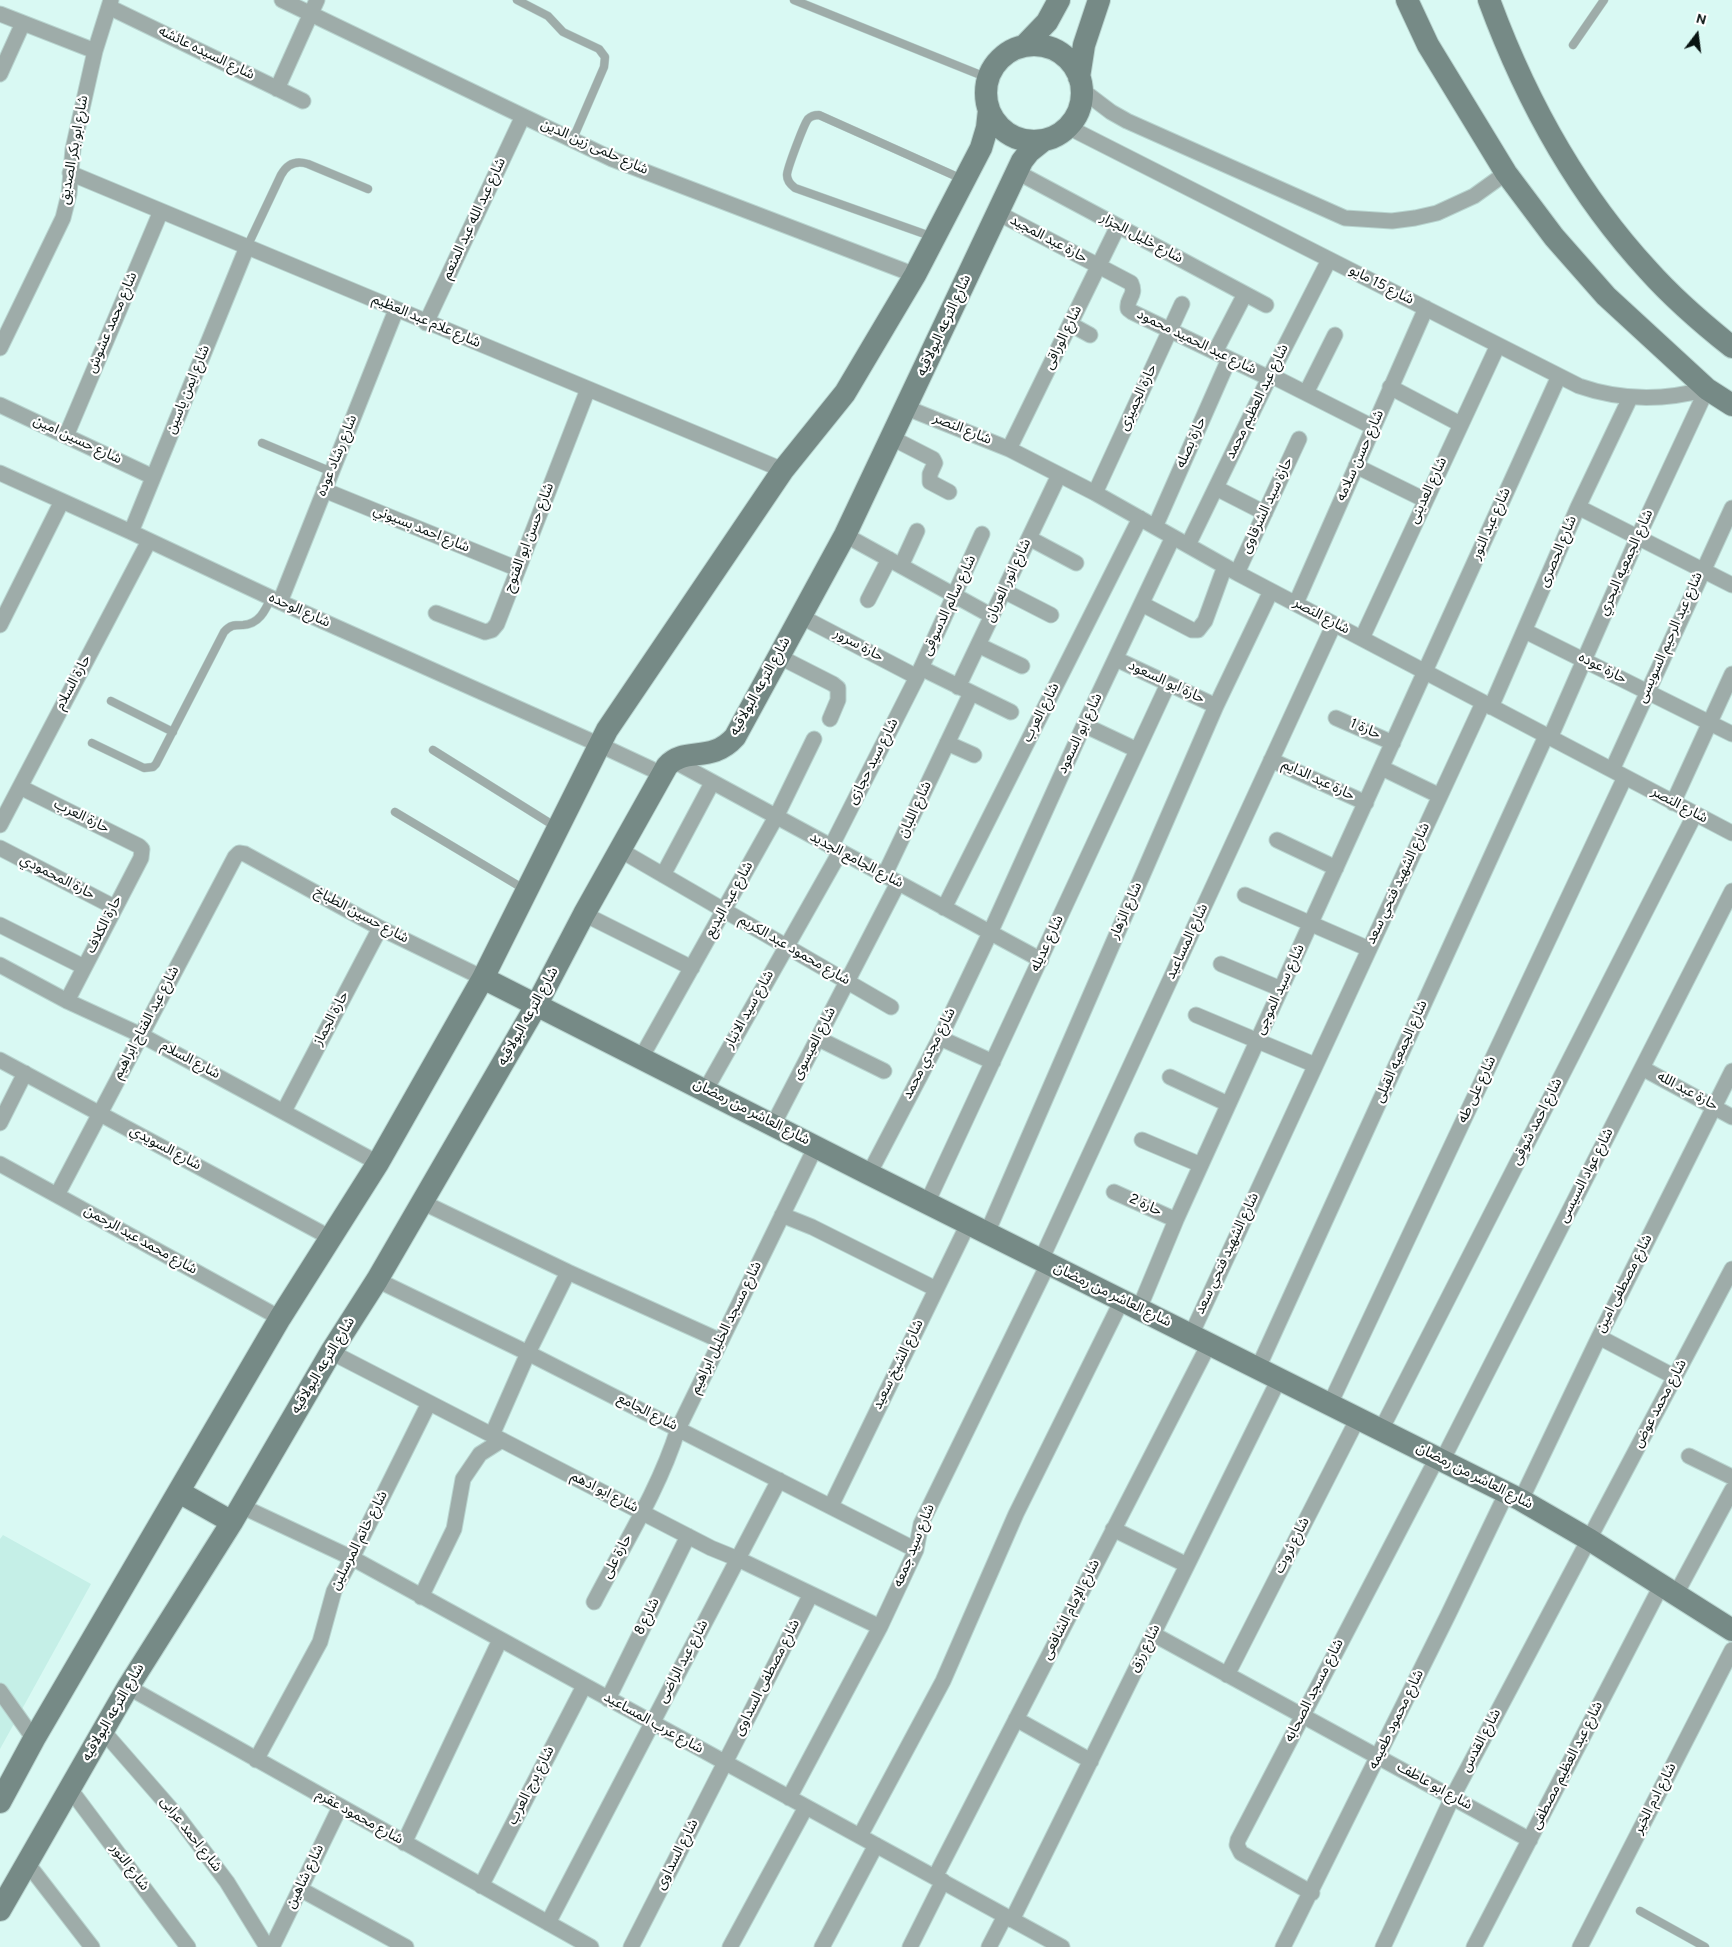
<!DOCTYPE html>
<html>
<head>
<meta charset="utf-8">
<style>
	body { margin:0 }
	#map { position:relative; width:1732px; height:1947px; overflow:hidden; background:#d9f9f3; font-family:Overpass,sans-serif }
	canvas { display:block }
	.north { position:absolute; left:1672px; top:10px; width:50px; height:50px; -webkit-text-stroke:4px #fff; paint-order:stroke; rotate:15deg; font-size:14px; font-weight:700; line-height:20px; text-align:center; color:#081311 }
	.north::after { content:''; display:block; margin:auto; width:18px; height:22px; background:#081311; clip-path:polygon(50% 0,100% 100%,50% 72%,0 100%) }
</style>
</head>
<body>
<div id="map">
<canvas width="1732" height="1947"></canvas>
<div class="north">N</div>
</div>
<script>
const c = document.querySelector('canvas').getContext('2d');
c.lineJoin = 'round';
function fill(path, color) { c.fillStyle = color; c.fill(path, 'evenodd'); }
function stroke(path, color, width, dash) { c.strokeStyle = color; c.lineWidth = width; c.lineCap = dash ? 'butt' : 'round'; c.setLineDash(dash || []); c.stroke(path); }
function label(font, color, halo, rows, align = 'center') {
  c.font = font + ' Overpass,"Noto Sans Arabic",sans-serif'; c.lineWidth = 4.5; c.setLineDash([]); c.textBaseline = 'middle'; c.strokeStyle = halo; c.fillStyle = color; for (const [text, x, y, turn = 0] of rows) {
    c.save(); c.translate(x, y); c.rotate((+turn || 0) * Math.PI / 180); c.textAlign = isNaN(turn) ? turn : align; if (halo) c.strokeText(text, 0, 0); c.fillText(text, 0, 0); c.restore();
  }
}
fill(new Path2D(`
	M3,1535L91,1584L0,1749V1539Z`), '#c5efe7');
const lane = new Path2D(`
	M517,0L548,16L563,32L599,49L605,57L604,67L572,141
	M794,0L988,78
	M1573,45L1604,0
	M933,237L795,188C791,185 787,181 787,175C787,169 804,124 808,119C811,116 814,115 819,115L962,179
	M247,247L281,175C287,164 296,160 308,164L368,189
	M262,443L332,472
	M111,701L173,732
	M92,743L144,768L153,767L156,764L224,632C230,625 234,625 243,625C259,624 265,611 271,598
	M433,750L556,827
	M395,812L524,889
	M1640,1911L1705,1947`);
const street = new Path2D(`
	M282,0L612,159L915,275
	M109,7L303,101
	M0,14L95,51
	M0,74L23,23
	M277,89L317,0
	M1082,90L1111,112L1127,121L1345,218L1392,221L1415,218L1437,213L1474,196L1506,173
	M1068,127L1579,386C1622,401 1663,401 1707,389
	M1017,172L1266,305
	M70,173L783,470
	M998,213L1131,283C1137,296 1126,298 1128,309L1132,312L1269,378
	M426,323L523,116
	M1070,324L1090,335
	M0,348L63,218L69,194L73,149L77,131L95,51L111,0
	M1215,352L1245,294
	M1270,375L1373,427
	M1390,387L1460,424
	M1306,393L1335,335
	M0,405L153,477
	M907,408L1009,449L1095,493L1237,573L1732,833
	M66,436L161,211
	M892,438L933,459L935,463L930,474V482L949,492
	M1009,449L1118,226
	M1356,466L1425,500
	M0,473L131,532L280,602L600,745L662,774
	M1216,488L1265,513
	M324,490L518,569
	M1095,493L1182,304
	M1578,507L1732,585
	M1155,527L1229,359
	M131,532L247,247
	M845,535L992,616
	M1029,538L1076,563
	M1188,545L1269,378L1329,260
	M901,566L917,531
	M1237,573L1299,439
	M1004,591L1051,615
	M868,600L889,559
	M280,602L396,310
	M1296,603L1426,308
	M1142,604L1192,630H1198L1205,621L1225,566
	M436,613L485,632L492,630L497,624L588,389
	M800,616L917,677
	M0,625L62,501
	M1525,631L1732,734
	M1362,638L1498,345
	M978,645L1022,666
	M778,656L833,684L838,688V700L830,719
	M1116,659L1216,706
	M921,668L1011,712
	M958,687L1059,475
	M1491,707L1578,507L1630,398
	M1336,718L1393,743
	M1084,725L1137,750
	M1550,738L1638,537L1707,389
	M947,743L974,755
	M672,760L1041,960
	M1271,760L1366,803
	M1382,768L1440,796
	M1612,770L1732,508
	M20,787L139,846L142,849L141,858L67,1001
	M1673,803L1732,674
	M0,825L149,541
	M1277,840L1336,868
	M831,847L917,677L982,534
	M0,848L114,907
	M620,850L891,1007
	M663,875L712,783
	M884,876L971,693
	M1245,895L1369,949
	M944,908L1140,518
	M584,914L692,968
	M0,925L84,967
	M1221,964L1281,989
	M0,965L67,1001L141,1035L378,1163
	M1196,1015L1315,1065
	M817,1038L884,1071
	M940,1038L993,1062
	M641,1058L776,817L814,739
	M0,1060L331,1238
	M1642,1068L1732,1117
	M1170,1077L1228,1104
	M705,1091L840,852
	M284,1111L380,928
	M0,1123L25,1073
	M773,1125L898,883
	M1142,1140L1201,1165
	M0,1164L280,1318
	M869,1174L940,1038L990,933L1084,725L1173,537
	M1114,1192L1176,1220
	M57,1195L235,857L239,853L245,854L380,928L483,978
	M422,1202L568,1272L721,1341
	M927,1203L1168,684
	M782,1215L812,1227L936,1289
	M987,1233L1216,706L1271,591
	M1041,1260L1334,624
	M377,1280L528,1353L916,1550
	M1139,1309L1176,1220L1559,376
	M1191,1335L1483,703
	M1599,1337L1675,1377
	M331,1352L711,1548L738,1559L880,1627
	M1258,1368L1546,736
	M1330,1404L1625,777
	M1381,1430L1695,814
	M492,1435L528,1353L568,1272
	M1689,1456L1732,1477
	M1442,1461L1732,891
	M1521,1500L1599,1337L1732,1071
	M241,1506L352,1558L1062,1947
	M831,1506L968,1224
	M1113,1529L1187,1565
	M1676,1594L1732,1490
	M421,1597L454,1529L463,1479L480,1454L502,1440
	M594,1602C623,1546 659,1490 678,1429L816,1146
	M1153,1634L1530,1840
	M1227,1675L1358,1418
	M128,1687L591,1947
	M0,1691L34,1739
	M608,1699L688,1536
	M1016,1719L1091,1761
	M103,1731L178,1817L227,1882L267,1947
	M256,1760L320,1642L334,1591L352,1558L429,1403
	M70,1789L188,1947
	M789,1798L880,1627L916,1550L921,1524L1048,1264
	M860,1836L943,1681L1016,1514L1122,1300
	M404,1843L500,1640
	M27,1863L92,1947
	M935,1877L1209,1344
	M481,1886L584,1686
	M300,1889L406,1947
	M1312,1893L1241,1853L1237,1845L1238,1840L1437,1458
	M1012,1920L1279,1379
	M548,1923L779,1480
	M272,1947L340,1807
	M631,1947L811,1594
	M730,1947L806,1807
	M822,1947L876,1845
	M910,1947L943,1881
	M989,1947L1005,1916
	M1283,1947L1448,1615L1507,1492
	M1383,1947L1452,1798L1732,1269
	M1474,1947L1662,1584
	M1580,1947L1732,1650`);
const secondary = new Path2D(`
	M1407,0L1428,45L1506,173L1554,237L1606,296L1707,389L1732,405
	M1489,0C1525,98 1577,193 1648,270C1673,298 1703,324 1732,347
	M986 93a48 48 0 1 1 96 0a48 48 0 1 1-96 0Z
	M1024,46L1047,22L1059,0
	M1079,77L1084,45L1099,0
	M483,978L869,1174L1521,1500L1590,1540L1732,1630
	M179,1492L232,1522
	M0,1802L34,1739L280,1318L378,1163L483,978L607,730L783,470L845,393L915,275L981,148L987,128L989,110
	M0,1910L128,1687L232,1522L331,1352L377,1280L536,1006L584,914L667,766C685,746 711,764 735,737L845,535L1022,161L1029,152L1044,140`);
stroke(lane, '#b8d4cf', 9);
stroke(street, '#b8d4cf', 17);
stroke(secondary, '#b8d4cf', 24);
stroke(lane, '#9eaca9', 8);
stroke(street, '#9eaca9', 15);
stroke(secondary, '#768a86', 22);
label('14px', '#081311', '#fff', [
	["شارع السيده عائشه",206,54,26],
	["شارع حلمى زين الدين",594,148,24],
	["شارع ابو بكر الصديق",75,150,-80],
	["شارع عبد الله عبد المنعم",475,219,-65],
	["شارع خليل الجزار",1141,239,28],
	["حارة عبد المجيد",1048,240,28],
	["شارع 15 مايو",1381,286,27],
	["شارع علام عبد العظيم",426,322,23],
	["شارع محمد عشوش",113,323,-67],
	["شارع الترعه البولاقيه",945,326,-65],
	["شارع الوراقى",1064,338,-64],
	["شارع عبد الحميد محمود",1196,343,26],
	["شارع ايمن ياسين",189,390,-68],
	["حارة الجميزى",1139,398,-65],
	["شارع عبد العظيم محمد",1258,402,-64],
	["شارع النصر",962,430,22],
	["شارع حسين امين",77,441,25],
	["حارة بصله",1192,443,-66],
	["شارع رشاد عوده",338,456,-68],
	["شارع حسن سلامه",1361,456,-66],
	["شارع العدينى",1429,491,-65],
	["حارة سيد الشرقاوى",1268,506,-65],
	["شارع عبد النور",1492,524,-66],
	["شارع احمد بسيوني",421,530,22],
	["شارع حسن ابو الفتوح",530,538,-69],
	["شارع الحصرى",1559,552,-67],
	["شارع الجمعيه البحري",1627,563,-66],
	["شارع انور العريان",1009,581,-65],
	["شارع سالم الدسوقى",950,606,-65],
	["شارع الوحده",299,611,24],
	["شارع النصر",1321,617,28],
	["شارع عبد الرحيم السويسى",1671,638,-66],
	["حارة سرور",858,646,28],
	["حارة عوده",1602,669,27],
	["حارة السلام",74,683,-62],
	["حارة ابو السعود",1166,683,25],
	["شارع الترعه البولاقيه",761,687,-61],
	["شارع العرب",1042,713,-63],
	["حارة 1",1365,730,23],
	["شارع ابو السعود",1081,734,-65],
	["شارع سيد حجازى",874,762,-63],
	["حارة عبد الدايم",1318,781,25],
	["شارع النصر",1679,806,28],
	["شارع اللبان",916,810,-65],
	["حارة العرب",81,817,26],
	["شارع الجامع الجديد",856,861,28],
	["حارة المحمودي",57,878,27],
	["شارع الشهيد فتحي سعد",1399,884,-65],
	["شارع عبد البديع",730,900,-61],
	["شارع الزهار",1127,911,-66],
	["شارع حسين الطباخ",361,916,28],
	["حارة الكلاف",105,925,-63],
	["شارع المساعيد",1188,942,-65],
	["شارع عديله",1048,944,-65],
	["شارع محمود عبد الكريم",794,951,30],
	["شارع سيد الموجى",1281,990,-65],
	["شارع سيد الانبار",750,1010,-61],
	["شارع الترعه البولاقيه",529,1017,-61],
	["حارة الجماز",332,1019,-62],
	["شارع عبد الفتاح ابراهيم",147,1023,-62],
	["شارع العيسوى",815,1044,-63],
	["شارع الجمعيه القبلى",1402,1052,-66],
	["شارع مجدي محمد",930,1054,-63],
	["شارع السلام",190,1061,28],
	["شارع على طه",1478,1090,-65],
	["حارة عبد الله",1687,1092,28],
	["شارع العاشر من رمضان",751,1113,27],
	["شارع احمد شوقى",1538,1122,-63],
	["شارع السويدي",165,1149,28],
	["شارع عواد السيسى",1587,1176,-63],
	["حارة 2",1145,1206,24],
	["شارع محمد عبد الرحمن",140,1241,29],
	["شارع الشهيد فتحي سعد",1228,1254,-65],
	["شارع مصطفى امين",1625,1284,-63],
	["شارع العاشر من رمضان",1112,1296,26],
	["شارع مسجد الخليل ابراهيم",727,1328,-64],
	["شارع الشيخ سعيد",899,1365,-64],
	["شارع الترعه البولاقيه",324,1366,-59],
	["شارع محمد عوض",1661,1404,-62],
	["شارع الجامع",647,1413,27],
	["شارع العاشر من رمضان",1474,1477,27],
	["شارع ابو ادهم",604,1493,27],
	["شارع خاتم المرسلين",360,1541,-63],
	["شارع سيد جمعه",915,1546,-68],
	["شارع ثروت",1293,1546,-63],
	["حارة على",618,1557,-62],
	["شارع الإمام الشافعى",1072,1610,-63],
	["شارع 8",648,1617,-64],
	["شارع رزق",1146,1649,-64],
	["شارع عبد الراضى",684,1662,-62],
	["شارع مصطفى السداوى",768,1678,-63],
	["شارع مسجد الصحابه",1315,1691,-63],
	["شارع الترعه البولاقيه",114,1713,-60],
	["شارع محمود طعيمه",1397,1720,-64],
	["شارع عرب المساعيد",653,1724,29],
	["شارع القدس",1482,1741,-62],
	["شارع عبد العظيم مصطفى",1568,1766,-63],
	["شارع برج العرب",532,1786,-63],
	["شارع ابو عاطف",1434,1787,29],
	["شارع ادم الخير",1656,1799,-63],
	["شارع محمود عقرم",359,1818,29],
	["شارع احمد عرابى",190,1835,52],
	["شارع السداوى",678,1855,-63],
	["شارع النور",129,1868,53],
	["شارع شاهين",306,1877,-64]
]);
</script>
</body>
</html>
